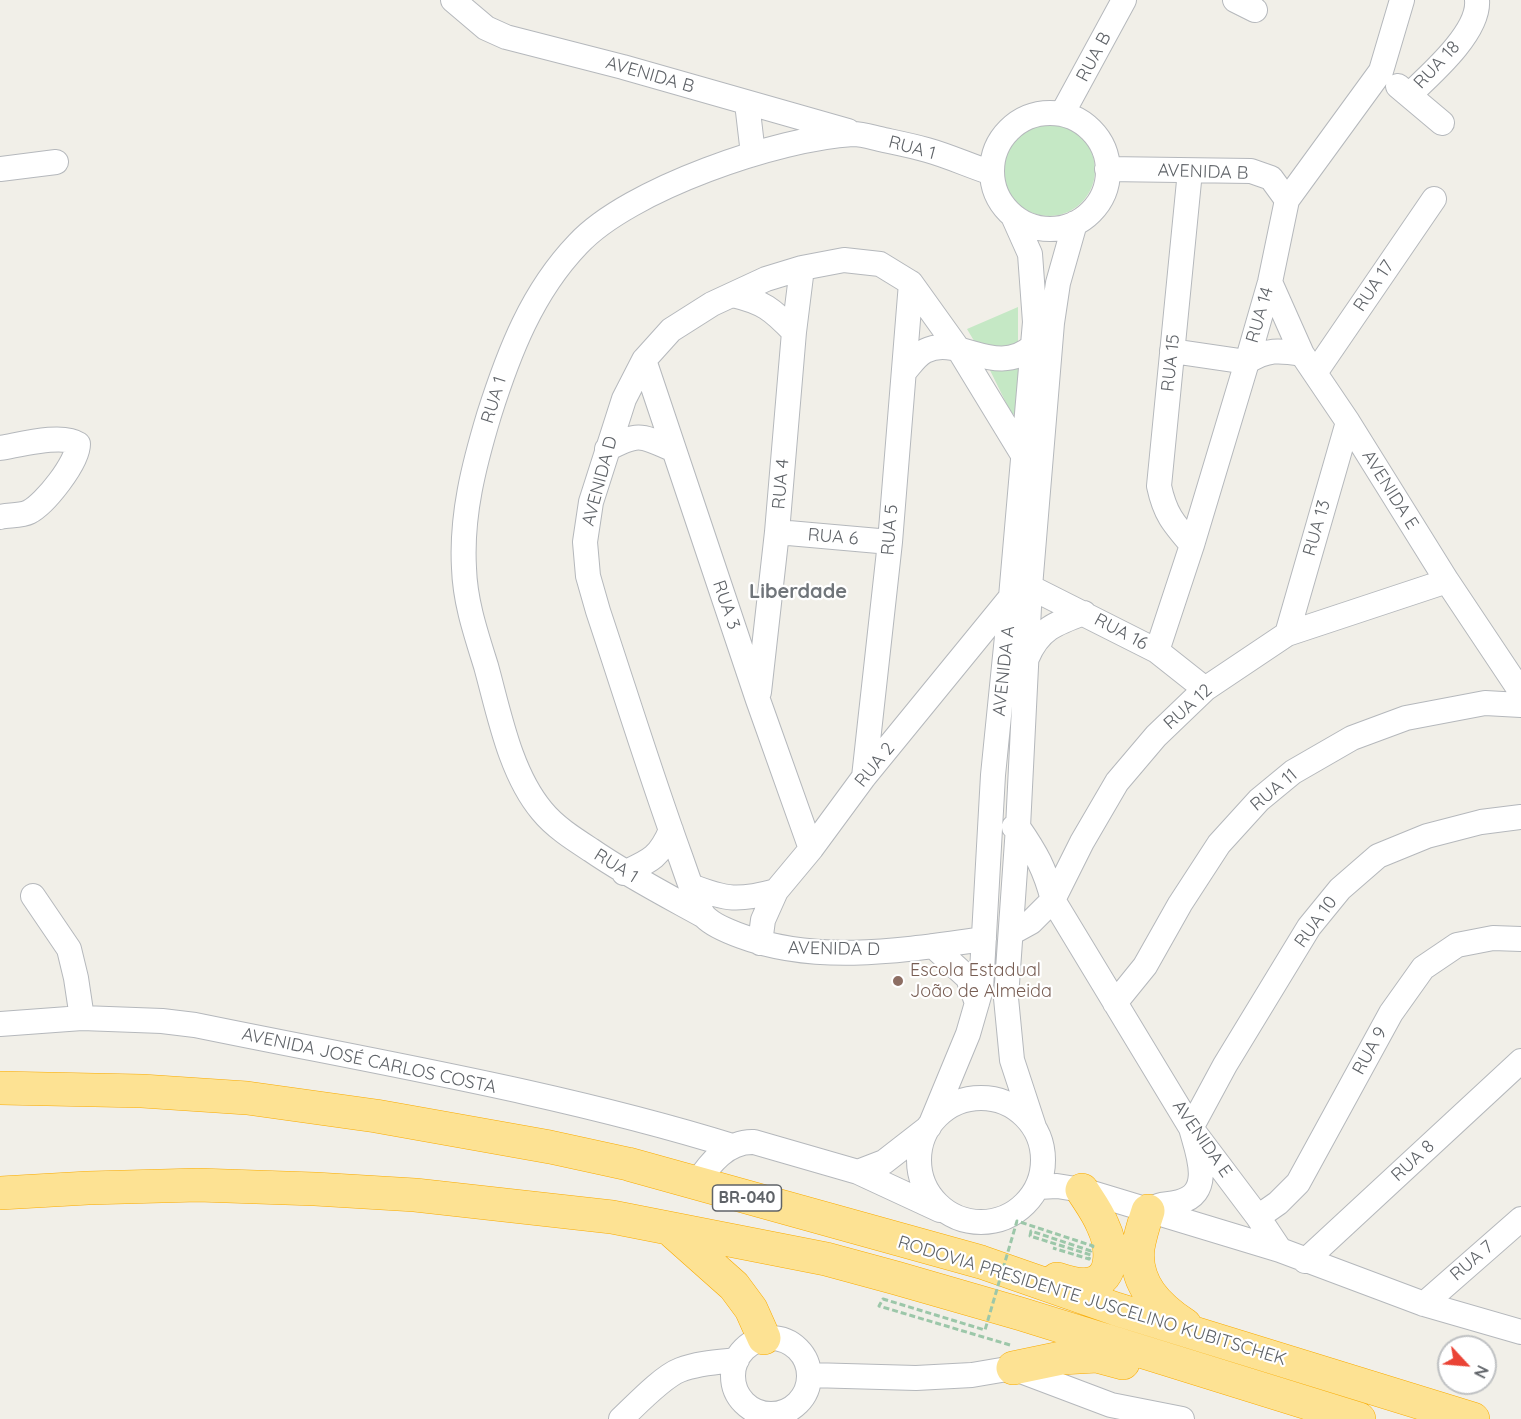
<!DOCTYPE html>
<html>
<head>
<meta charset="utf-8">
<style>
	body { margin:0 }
	#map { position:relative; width:1521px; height:1419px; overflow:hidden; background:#f1efe8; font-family:Quicksand,sans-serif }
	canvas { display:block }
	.north { position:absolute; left:1437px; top:1335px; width:60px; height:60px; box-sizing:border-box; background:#fff; border:2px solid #bfc1c3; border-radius:50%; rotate:116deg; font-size:16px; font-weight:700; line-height:24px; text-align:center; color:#5f6368 }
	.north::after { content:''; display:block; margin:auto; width:21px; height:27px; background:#ea4335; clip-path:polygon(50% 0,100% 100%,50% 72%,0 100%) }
</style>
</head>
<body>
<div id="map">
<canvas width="1521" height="1419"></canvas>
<div class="north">N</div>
</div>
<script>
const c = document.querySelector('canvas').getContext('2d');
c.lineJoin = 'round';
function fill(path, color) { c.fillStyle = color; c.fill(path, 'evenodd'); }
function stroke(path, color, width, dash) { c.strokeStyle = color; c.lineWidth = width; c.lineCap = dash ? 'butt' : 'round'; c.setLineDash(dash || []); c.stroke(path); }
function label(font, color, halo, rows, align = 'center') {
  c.font = font + ' Quicksand,sans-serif'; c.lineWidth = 4.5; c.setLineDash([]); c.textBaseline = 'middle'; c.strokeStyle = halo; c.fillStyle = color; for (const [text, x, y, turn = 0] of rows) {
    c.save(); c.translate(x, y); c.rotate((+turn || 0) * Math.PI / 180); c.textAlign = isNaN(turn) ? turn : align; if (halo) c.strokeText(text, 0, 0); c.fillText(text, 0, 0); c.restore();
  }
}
fill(new Path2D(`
	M1003 170a46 46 0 1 1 92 0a46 46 0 1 1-92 0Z
	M1018,307V412L1012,415L983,356L967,329Z`), '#c5e8c5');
const minor = new Path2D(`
	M453,0L486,28L506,37L623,67L848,131
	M1235,0L1255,10
	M1398,86L1442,123
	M1409,95C1430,75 1480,32 1477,0
	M747,103L753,154
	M992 171a58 58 0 1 1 116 0a58 58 0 1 1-116 0Z
	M1062,114L1124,0
	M0,169L56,162
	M1107,169L1251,171L1271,178L1287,200
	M1190,171L1159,486C1165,514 1173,523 1192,545
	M1270,282L1302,354L1348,422L1447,581L1521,692
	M733,295C763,302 772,309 794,332
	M1172,351L1247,362C1267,349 1279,350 1302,354
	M644,360L758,700L811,849
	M905,371C911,364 917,355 925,351C959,334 996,380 1034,345
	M1315,373L1434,199
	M0,448C19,445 62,433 78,444C78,462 45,504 29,512C21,516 8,515 0,517
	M607,449C639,432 641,435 674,450
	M777,532L890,542
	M1030,587L1157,651L1205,689
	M1287,634L1348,422
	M1157,651L1192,545L1247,362L1270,282L1287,200L1381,71L1402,0
	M1027,658C1039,629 1056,623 1084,613
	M759,692L777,532L794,332L802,268
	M864,777L890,542L911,283
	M1014,827H1018C1036,853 1045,869 1053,900L1191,1128L1258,1217L1280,1250L1424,1304L1521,1332
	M624,873C650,861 659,858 671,830
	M691,886C727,900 738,901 776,891
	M33,896L69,949L76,978L82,1018
	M704,916C666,895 627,875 591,850C574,839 555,827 542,811C510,773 499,713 486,666C476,634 465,602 464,568C461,515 474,465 489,415C509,352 532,292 578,244C629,189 779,138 853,134C863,134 874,138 884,140C898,143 913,146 927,150C949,156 970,166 992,173
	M1011,933L1031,922L1053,900L1082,842L1117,782L1156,736L1205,689L1287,634L1447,581
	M984,939C905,950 818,965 741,936C730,932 713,925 705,917C697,908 684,866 679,853C650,773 625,692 598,611L588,576L585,542L591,502L624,399L644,360L671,330L712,304L766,279L802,268L844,260L880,264L911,283L959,350L1023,455
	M760,943L763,920L776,891L811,849L864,777L1011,597
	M933,946L968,978L977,1003
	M1115,1003L1145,966L1180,904L1219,844L1259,800L1293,772L1352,738L1406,718L1485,703L1521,705
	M0,1024L82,1018L162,1021L195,1025C375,1062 557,1092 732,1146
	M919 1160a62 62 0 1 1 124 0a62 62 0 1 1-124 0Z
	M932,1121L968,1034L981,989L993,775L1011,597L1035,322L1030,254L1013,216
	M1034,1127L1012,1060L1006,998L1018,827L1030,587L1052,323L1058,283L1075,223
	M858,1172L884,1162L929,1127
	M696,1184C710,1163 727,1141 754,1142L858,1172L940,1210
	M1038,1187L1057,1186L1082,1190L1280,1250
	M1148,1211C1163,1202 1164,1206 1179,1202C1215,1193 1197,1151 1191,1128L1225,1065L1309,927L1340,889L1378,856L1427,836L1481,822L1521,817
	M1258,1217L1278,1203L1298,1183L1391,1013L1423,968L1457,945L1493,938L1521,939
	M1305,1261L1521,1061
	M1424,1304L1521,1219
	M733 1376a38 38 0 1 1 76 0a38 38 0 1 1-76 0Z
	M810,1375L916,1378L972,1375L1013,1368L1111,1405L1182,1419
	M621,1419C636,1405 662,1377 680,1370C698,1363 718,1362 737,1360`);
const highway = new Path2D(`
	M0,1088L142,1091L247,1098L376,1116L550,1147L628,1164L981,1262L1116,1309L1473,1419
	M0,1193L88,1188L198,1185L315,1189L415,1195L612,1217L826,1259L896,1278L1021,1314L1359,1419
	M1148,1211C1144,1223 1140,1236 1138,1248C1134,1284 1158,1307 1185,1325
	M671,1230L734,1286L751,1309L764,1338
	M1057,1279C1066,1282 1079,1286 1089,1284C1116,1280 1112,1245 1103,1226C1098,1213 1089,1201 1082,1190
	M1013,1368L1061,1358L1097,1356L1123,1363`);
stroke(minor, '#b5b8bc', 26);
stroke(highway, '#f9ab00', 34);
stroke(minor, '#fff', 24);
stroke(highway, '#fde293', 33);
stroke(new Path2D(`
	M1010,1345L879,1306L883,1299L985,1330L1017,1221L1093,1246L1091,1251L1031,1231L1030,1236L1091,1255L1089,1259L1053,1248`), '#9cc7a9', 3, [6, 3]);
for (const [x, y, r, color] of [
	[898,981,6,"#8d6e63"]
]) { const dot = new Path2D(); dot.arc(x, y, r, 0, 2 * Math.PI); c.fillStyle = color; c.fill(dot); stroke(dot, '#fff', 2); }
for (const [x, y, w] of [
	[747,1198,69]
]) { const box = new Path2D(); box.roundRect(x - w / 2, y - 13, w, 26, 4.5); c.fillStyle = '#fff'; c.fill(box); stroke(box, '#5f6368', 1.5); }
label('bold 16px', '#5f6368', null, [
	["BR-040",747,1198]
]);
label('18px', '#5f6368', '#fff', [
	["RUA B",1094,57,-62],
	["RUA 18",1437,65,-47],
	["AVENIDA B",650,75,16],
	["RUA 1",912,148,15],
	["AVENIDA B",1203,172,2],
	["RUA 17",1374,286,-56],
	["RUA 14",1260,315,-74],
	["RUA 15",1171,363,-84],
	["RUA 1",494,400,-73],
	["AVENIDA D",600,481,-75],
	["RUA 4",781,484,-85],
	["AVENIDA E",1390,490,58],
	["RUA 13",1317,528,-74],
	["RUA 5",890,530,-85],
	["RUA 6",833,537,5],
	["RUA 3",726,605,71],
	["RUA 16",1121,632,28],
	["AVENIDA A",1004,671,-84],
	["RUA 12",1188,707,-42],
	["RUA 2",875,765,-51],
	["RUA 11",1274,790,-40],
	["RUA 1",616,866,32],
	["RUA 10",1316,922,-54],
	["AVENIDA D",834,949,1],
	["RUA 9",1370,1051,-61],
	["AVENIDA JOSÉ CARLOS COSTA",369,1061,12],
	["AVENIDA E",1202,1139,55],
	["RUA 8",1413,1161,-43],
	["RUA 7",1472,1261,-41],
	["RODOVIA PRESIDENTE JUSCELINO KUBITSCHEK",1092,1301,17]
]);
label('18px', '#785e54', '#fff', [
	["Escola Estadual",910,971],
	["João de Almeida",910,992]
], 'left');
label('bold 20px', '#70757a', '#fff', [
	["Liberdade",798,592]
]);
</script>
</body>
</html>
